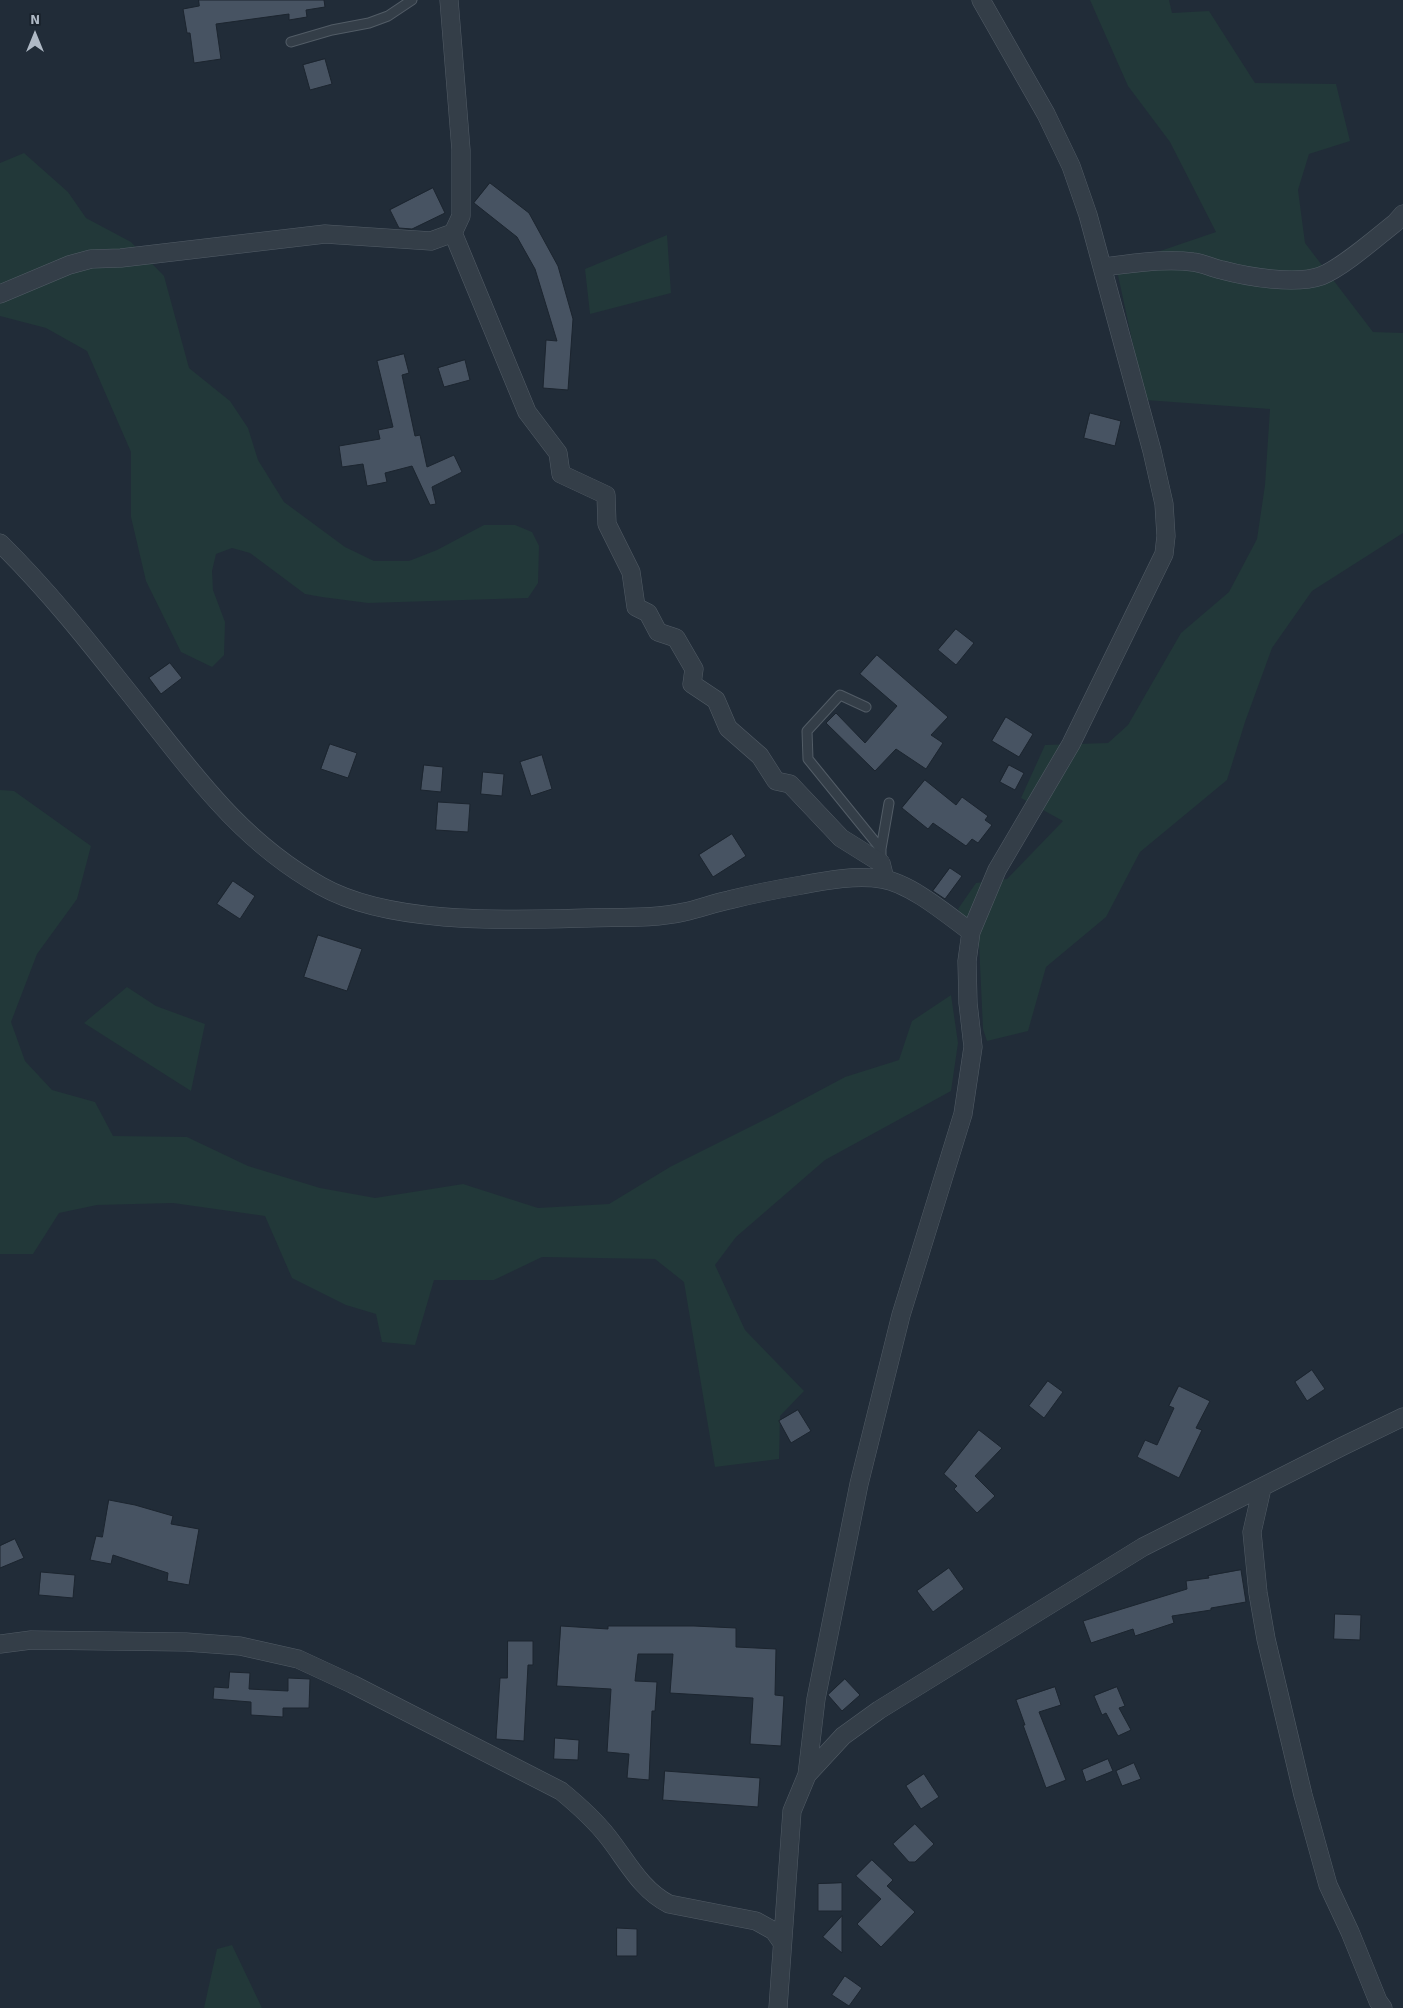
<!DOCTYPE html>
<html>
<head>
<meta charset="utf-8">
<style>
	body { margin:0 }
	#map { position:relative; width:1403px; height:2008px; overflow:hidden; background:#212c38; font-family:Signika,sans-serif }
	canvas { display:block }
	.north { position:absolute; left:10px; top:10px; width:50px; height:50px; -webkit-text-stroke:4px #1a232d; paint-order:stroke; rotate:0deg; font-size:14px; font-weight:700; line-height:20px; text-align:center; color:#afb9c5 }
	.north::after { content:''; display:block; margin:auto; width:18px; height:22px; background:#afb9c5; clip-path:polygon(50% 0,100% 100%,50% 72%,0 100%) }
</style>
</head>
<body>
<div id="map">
<canvas width="1403" height="2008"></canvas>
<div class="north">N</div>
</div>
<script>
const c = document.querySelector('canvas').getContext('2d');
c.lineJoin = 'round';
function fill(path, color) { c.fillStyle = color; c.fill(path, 'evenodd'); }
function stroke(path, color, width, dash) { c.strokeStyle = color; c.lineWidth = width; c.lineCap = dash ? 'butt' : 'round'; c.setLineDash(dash || []); c.stroke(path); }
fill(new Path2D(`
	M1090,0H1169L1172,13L1209,11L1255,83L1336,84L1350,141L1309,154L1298,190L1305,243L1373,332L1403,333V533L1312,591L1272,648L1245,722L1227,780L1140,852L1106,917L1046,967L1028,1031L987,1041L983,1029L979,943L958,909L976,883L1007,879L1063,821L1021,798L1045,745L1108,743L1128,725L1181,633L1229,592L1257,539L1265,485L1270,409L1145,400L1116,266L1216,232L1170,142L1128,86Z
	M24,153L68,192L86,218L131,242L164,276L189,368L230,401L248,428L258,460L284,502L345,547L374,561H409L437,550L484,525H515L532,532L539,546L538,583L528,598L368,603L322,597L305,594L250,553L232,548L216,554L212,571L213,590L225,622L224,655L212,667L181,652L146,581L131,517V452L87,351L46,328L0,316V163Z
	M667,235L671,293L590,314L585,269Z
	M0,790L14,791L91,846L77,899L37,954L11,1022L25,1061L52,1090L95,1102L113,1136L187,1137L248,1166L320,1188L375,1198L463,1184L538,1208L609,1204L670,1167L772,1116L845,1077L899,1060L912,1021L951,995L958,1043L951,1091L825,1160L736,1237L715,1265L745,1330L804,1391L780,1416L779,1459L715,1467L684,1282L655,1259L542,1257L494,1280H434L415,1345L382,1342L376,1314L346,1305L292,1278L265,1216L173,1203L97,1205L59,1213L33,1254H0Z
	M127,987L156,1006L205,1024L191,1091L84,1023Z
	M232,1945L262,2008H204L217,1949Z`), '#223839');
const building = new Path2D(`
	M199,0H324L325,7L306,10L307,17L289,20V14L216,24L221,59L194,63L190,33H187L183,9L199,6Z
	M325,59L332,84L310,90L303,65Z
	M490,183L529,213L558,266L573,319L568,390L543,388L546,340L557,341L535,269L517,237L474,203Z
	M433,188L445,213L412,229L399,228L390,210Z
	M404,354L409,373L402,375L415,436L420,435L427,467L454,455L462,472L432,487L436,504L430,505L412,466L385,473L387,482L367,486L363,464L342,467L339,446L380,439L378,430L393,427L377,361Z
	M465,360L470,380L444,387L438,368Z
	M1090,413L1121,421L1115,446L1084,438Z
	M956,629L974,643L956,665L938,650Z
	M877,655L948,717L931,735L943,743L926,769L896,749L875,771L826,723L836,713L865,743L897,706L860,674Z
	M170,663L182,678L161,694L149,678Z
	M1006,717L1033,734L1019,757L992,741Z
	M330,744L357,753L348,778L321,769Z
	M542,755L552,789L531,796L520,762Z
	M424,765L443,767L441,792L421,790Z
	M1009,765L1024,773L1015,790L1000,782Z
	M483,772L504,774L502,796L481,794Z
	M925,780L956,805L962,797L988,816L985,820L992,825L978,843L972,839L966,846L933,823L928,829L902,808Z
	M438,802L470,804L468,832L436,830Z
	M732,834L746,856L713,877L699,855Z
	M950,868L962,876L945,899L933,891Z
	M233,881L255,896L240,919L217,904Z
	M318,935L362,949L347,991L304,977Z
	M1312,1370L1325,1389L1307,1401L1295,1382Z
	M1048,1381L1063,1392L1044,1418L1029,1406Z
	M1179,1386L1210,1401L1196,1428L1202,1430L1179,1478L1137,1457L1145,1440L1157,1445L1174,1408L1169,1406Z
	M798,1410L811,1431L791,1443L779,1421Z
	M979,1430L1002,1448L975,1476L995,1496L977,1513L954,1489L957,1486L944,1474Z
	M109,1500L135,1505L173,1516L171,1524L199,1529L189,1585L167,1581L168,1573L113,1555L111,1564L90,1560L96,1536L102,1537Z
	M15,1539L24,1558L0,1568V1546Z
	M949,1568L964,1589L933,1612L917,1591Z
	M1241,1570L1246,1602L1211,1608V1610L1172,1616L1174,1623L1135,1636L1133,1629L1091,1643L1083,1621L1187,1589L1186,1581L1209,1578L1208,1576Z
	M41,1572L75,1575L73,1598L39,1595Z
	M1335,1614L1361,1615L1360,1640L1334,1639Z
	M561,1626L608,1629V1626H694L736,1628V1647L776,1649L775,1695L784,1696L781,1746L750,1744L753,1698L670,1693L673,1654H638L635,1681L657,1682L655,1711H652L649,1780L627,1778L629,1754L607,1752L611,1689L557,1686Z
	M508,1641H533V1665H528L524,1741L496,1739L500,1678H507Z
	M230,1672L250,1673L249,1689L288,1691V1678L310,1679L309,1708H283V1717L251,1715V1702L213,1699L214,1687L228,1688Z
	M845,1679L860,1695L842,1711L828,1695Z
	M1055,1687L1061,1705L1039,1712L1066,1780L1046,1788L1023,1725H1025L1016,1700Z
	M1117,1687L1125,1706L1119,1708L1131,1730L1118,1736L1106,1713L1102,1715L1094,1696Z
	M555,1738L579,1740L578,1760L554,1759Z
	M1108,1759L1113,1771L1086,1782L1082,1770Z
	M1134,1763L1141,1779L1122,1786L1116,1771Z
	M665,1771L760,1778L758,1807L663,1800Z
	M924,1774L939,1797L921,1809L906,1786Z
	M915,1824L934,1844L915,1862H909L893,1844Z
	M872,1860L893,1880L887,1886L915,1912L881,1947L857,1924L881,1899L856,1876Z
	M842,1883V1911H818V1884Z
	M842,1916V1953L823,1937Z
	M617,1928L637,1929V1956H617Z
	M845,1976L862,1988L849,2006L832,1995Z`);
fill(building, '#475362');
stroke(building, '#1c252f', 1);
const lane = new Path2D(`
	M291,42L332,30L369,23L388,16L412,0
	M866,707L840,695L807,731L808,759L881,849V863
	M881,849L889,803`);
const street = new Path2D(`
	M453,233L527,412L558,453L561,474L606,495L607,524L631,572L636,607L648,613L658,632L676,638L694,669L692,684L716,700L728,728L760,756L776,781L790,784L841,838L881,863L885,879
	M1102,267C1132,264 1163,258 1193,262C1203,263 1212,268 1222,270C1248,277 1295,285 1321,276C1342,268 1376,238 1395,223L1403,214
	M0,294L69,265L91,259L121,258L325,234L431,241L453,233L461,216V150L449,0
	M0,543C55,597 102,659 149,718C201,784 246,844 321,886C390,925 509,920 587,918C619,917 653,919 684,912C699,909 714,903 729,900C753,894 778,889 802,885C828,880 856,875 882,879C910,883 948,915 971,932
	M1262,1488L1252,1532L1258,1593L1266,1639L1303,1795L1328,1885L1350,1932L1378,2001L1383,2008
	M0,1644L31,1640L186,1642L240,1646L298,1659L352,1684L561,1791C578,1805 594,1819 608,1837C627,1861 641,1890 669,1904L756,1921L774,1931L781,1941
	M807,1775L816,1699L859,1484L901,1315L963,1114L973,1047L968,1003L967,961L971,932L997,870L1071,744L1164,554L1166,536L1164,504L1152,451L1088,215L1071,166L1046,114L981,0
	M778,2008L792,1811L807,1775L843,1736L879,1710L1143,1547L1343,1446L1403,1417`);
stroke(lane, '#525c66', 11);
stroke(street, '#525c66', 19);
stroke(lane, '#343e48', 9);
stroke(street, '#343e48', 18);
</script>
</body>
</html>
